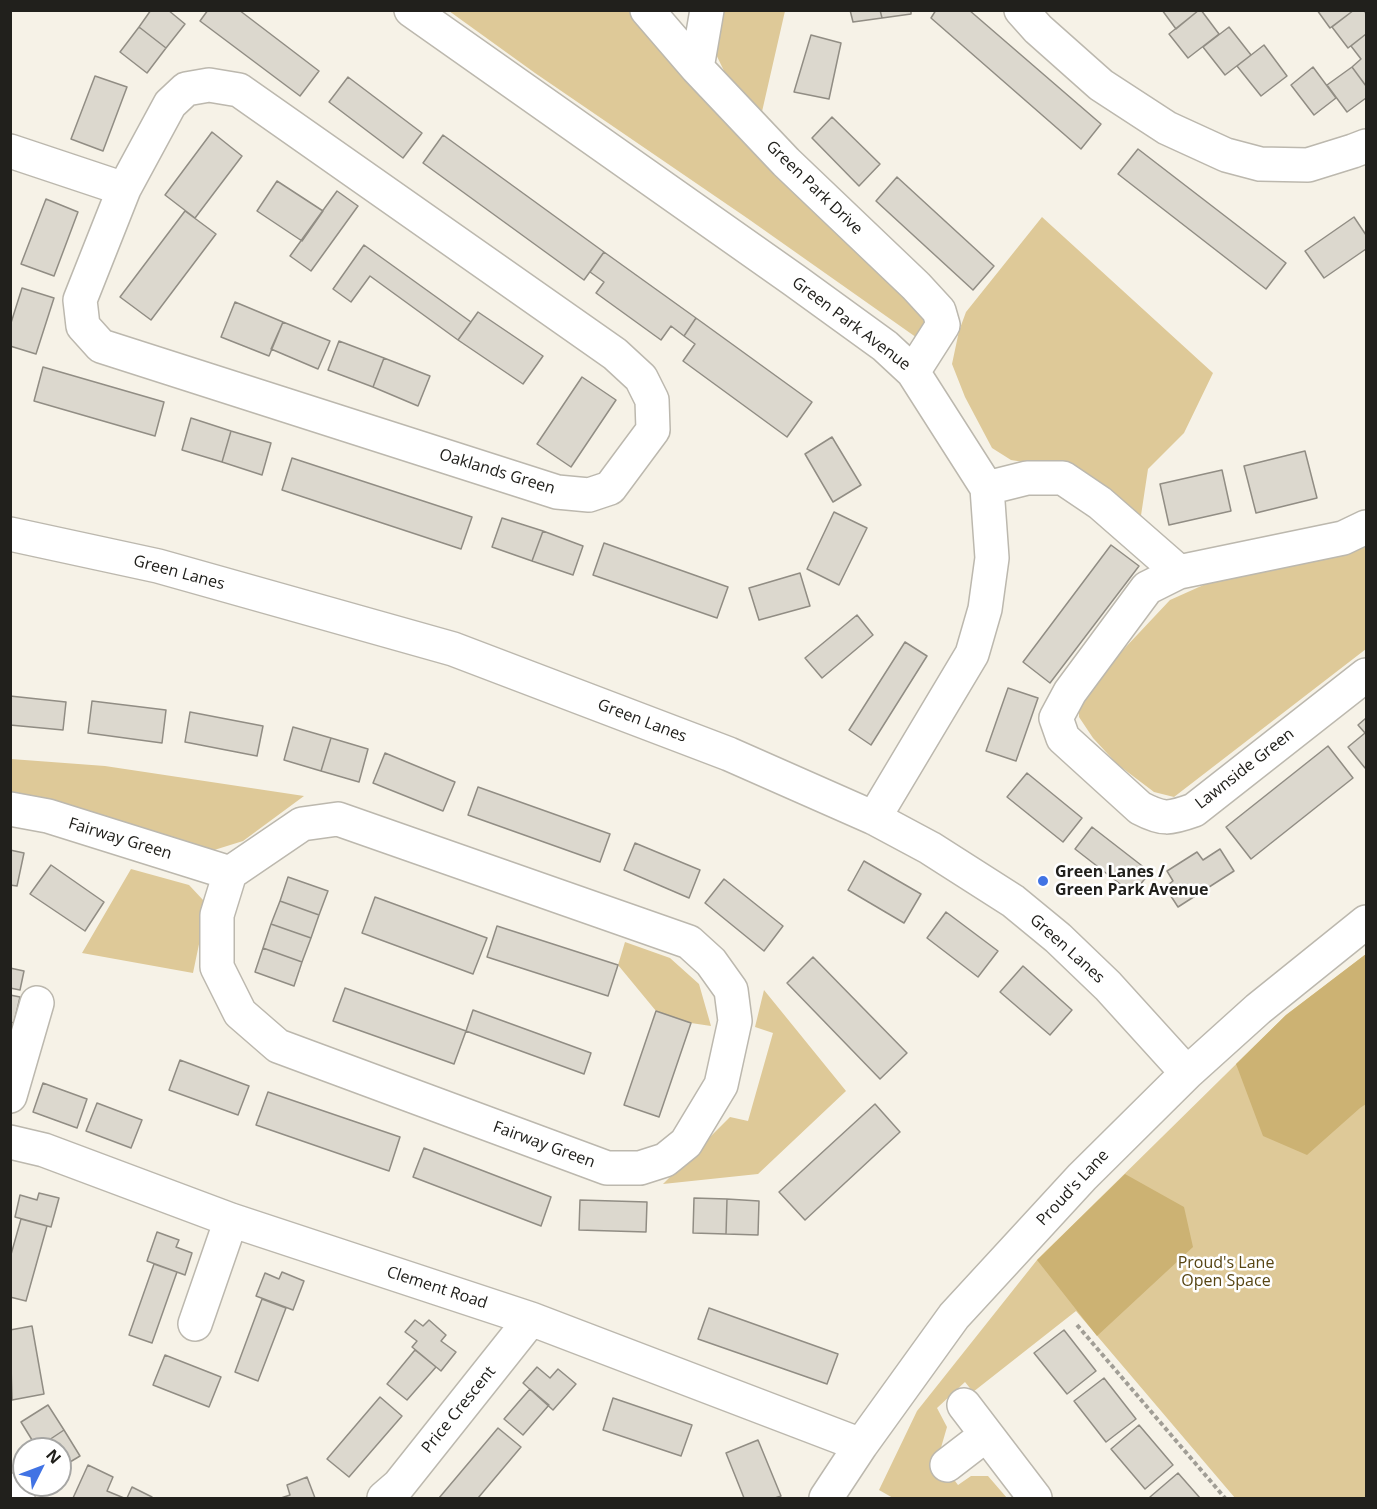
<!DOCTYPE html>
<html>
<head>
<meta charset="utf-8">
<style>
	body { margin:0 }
	#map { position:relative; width:1377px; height:1509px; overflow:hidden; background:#f6f2e7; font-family:"Open Sans",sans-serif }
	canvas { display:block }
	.frame { position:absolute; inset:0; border:12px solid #21201c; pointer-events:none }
	.north { position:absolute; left:12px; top:1437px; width:60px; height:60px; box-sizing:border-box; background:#fff; border:2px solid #a6a6a4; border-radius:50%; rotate:48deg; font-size:16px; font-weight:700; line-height:24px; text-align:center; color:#21201c }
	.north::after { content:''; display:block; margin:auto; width:21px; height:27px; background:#4173e4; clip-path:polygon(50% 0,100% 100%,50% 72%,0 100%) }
</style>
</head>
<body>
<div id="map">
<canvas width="1377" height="1509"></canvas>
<div class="frame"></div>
<div class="north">N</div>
</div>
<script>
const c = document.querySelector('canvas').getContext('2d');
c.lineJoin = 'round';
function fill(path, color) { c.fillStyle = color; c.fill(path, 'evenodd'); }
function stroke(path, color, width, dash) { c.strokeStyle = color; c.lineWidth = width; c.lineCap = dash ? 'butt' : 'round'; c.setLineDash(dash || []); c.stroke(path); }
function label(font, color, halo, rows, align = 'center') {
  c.font = font + ' "Open Sans",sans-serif'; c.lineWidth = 5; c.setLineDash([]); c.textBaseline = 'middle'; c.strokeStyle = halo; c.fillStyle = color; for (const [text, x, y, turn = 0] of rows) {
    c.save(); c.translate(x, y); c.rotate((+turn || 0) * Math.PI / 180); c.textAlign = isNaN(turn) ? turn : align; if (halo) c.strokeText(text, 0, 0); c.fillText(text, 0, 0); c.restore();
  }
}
fill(new Path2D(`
	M449,11H631L748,145L927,315L920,340L747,218L535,73Z
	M718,11H785L761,116L726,75L711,44Z
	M1042,217L1213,373L1184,433L1148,469L1140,522L1080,471L1011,460L992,448L965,397L952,364L959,331L966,312Z
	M1366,538V649L1174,797L1154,792L1117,764L1093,738L1079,717V709L1090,685L1170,600L1228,574Z
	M11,759L105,766L304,796L243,841L211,851L11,794Z
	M131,869L189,885L204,901L203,925L193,973L82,953Z
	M625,942L670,958L699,984L711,1026L691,1023L656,1011L618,965Z
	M1366,954V1498H1235L1076,1311L973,1392L965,1382L937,1408L947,1427L938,1458L958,1485L971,1476H988L1007,1498H893L879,1490L917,1411L1037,1260L1286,1015Z
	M764,990L846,1091L758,1174L663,1184L730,1117L748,1121L773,1033L755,1027Z`), '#dec998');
fill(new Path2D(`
	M1366,954V1104L1360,1108L1307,1155L1263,1136L1236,1064L1286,1015Z
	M1125,1174L1184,1207L1193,1247L1097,1336L1037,1260Z`), '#ccb273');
const building = new Path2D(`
	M151,10H168L185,24L166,48L139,27Z
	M208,10H239L319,71L300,96L200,21Z
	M850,10H880L882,18L853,22Z
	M880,10H911V14L882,18Z
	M936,10H969L1101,124L1081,149L931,18Z
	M1162,10H1199L1176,29Z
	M1199,10H1201L1219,34L1188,58L1169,34Z
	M1317,10H1354L1330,28Z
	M1354,10H1364L1366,14V34L1348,48L1332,27Z
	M139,27L166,48L147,73L120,52Z
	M1229,27L1251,55L1225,75L1203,47Z
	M1366,34V86L1352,67L1361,59L1351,46Z
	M811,35L841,43L829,99L794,92Z
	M1264,45L1287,76L1261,96L1237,66Z
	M1313,67L1336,98L1314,115L1291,85Z
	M1352,67L1366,86V98L1347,112L1327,85Z
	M95,76L127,87L103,151L71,139Z
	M348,77L422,133L403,158L329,102Z
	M832,117L880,164L859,186L812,138Z
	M212,132L242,156L195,218L165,195Z
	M443,135L604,252L584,280L423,163Z
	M1138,149L1286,263L1266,289L1118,174Z
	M897,177L994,266L973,290L876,201Z
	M277,181L323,211L302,241L257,211Z
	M337,191L358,206L311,271L290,256Z
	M46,199L78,212L54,276L21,264Z
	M185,211L216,234L151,320L120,297Z
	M1354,217L1366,235V249L1324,278L1305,251Z
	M364,245L471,322L458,340L370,276L351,302L333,289Z
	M604,252L696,318L684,336L671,326L661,340L596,293L604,282L590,272Z
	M22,288L54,298L36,354L10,346V326Z
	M235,302L283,322L269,356L221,337Z
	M478,312L543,356L523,384L458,340Z
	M696,318L812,402L787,437L683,361L695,344L684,336Z
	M283,322L330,341L318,369L271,349Z
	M339,341L384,358L373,387L328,370Z
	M384,358L430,376L418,406L373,387Z
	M43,367L164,402L155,436L34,401Z
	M582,377L616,400L571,467L537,444Z
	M191,418L231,431L222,462L182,450Z
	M231,431L271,443L262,475L222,462Z
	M832,437L861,485L833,502L805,454Z
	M1305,451L1317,498L1256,513L1244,466Z
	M292,458L472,517L461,549L282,490Z
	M1222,470L1231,511L1169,525L1160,484Z
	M834,512L867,528L839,585L807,569Z
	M502,518L543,531L532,561L492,547Z
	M543,531L583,546L573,575L532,561Z
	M604,543L728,587L717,618L593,575Z
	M1111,545L1139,566L1050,683L1023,662Z
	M800,573L810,606L759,620L749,588Z
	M857,615L873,635L822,678L805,658Z
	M905,642L927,656L871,745L849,730Z
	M1008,688L1038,698L1016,761L986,751Z
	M10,696L66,702L63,730L10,725Z
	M92,701L166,710L162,743L88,733Z
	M190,712L263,726L257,756L185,742Z
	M1366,718V767L1365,768L1348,747L1365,733L1358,725Z
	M293,727L331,738L321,771L284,760Z
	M331,738L368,749L359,782L321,771Z
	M1328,746L1353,778L1251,859L1226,827Z
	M385,753L455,782L443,811L373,783Z
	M1027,773L1082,818L1063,842L1007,797Z
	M478,787L610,834L600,862L468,815Z
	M1092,827L1150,872L1133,894L1075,849Z
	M635,843L700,870L689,898L624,870Z
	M1220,849L1234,871L1178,907L1165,887L1173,881L1167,871L1197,852L1203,860Z
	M10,850L24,853L17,886L10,885Z
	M864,861L921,894L904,923L848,890Z
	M51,865L104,902L85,931L30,894Z
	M288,877L328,891L319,915L280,901Z
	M724,879L783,926L764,951L705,903Z
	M375,897L487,938L473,974L362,933Z
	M280,901L319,915L311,938L271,924Z
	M946,912L998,951L978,977L927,938Z
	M271,924L311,938L302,962L263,948Z
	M497,926L618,965L608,996L487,957Z
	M263,948L302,962L294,986L255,972Z
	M813,957L907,1053L880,1079L787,983Z
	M1023,966L1072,1010L1050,1035L1000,992Z
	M10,968L24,971L20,990L10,988Z
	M345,988L466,1031L454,1064L333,1021Z
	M10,995L20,997L14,1023L10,1022Z
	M473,1010L591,1053L584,1074L466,1031Z
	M656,1011L691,1023L659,1117L624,1105Z
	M180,1060L249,1086L238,1115L169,1090Z
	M43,1083L87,1099L77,1128L33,1112Z
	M268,1092L400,1137L389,1171L256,1125Z
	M97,1103L142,1120L131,1148L86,1131Z
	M875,1104L900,1132L805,1220L779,1192Z
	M424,1148L551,1197L541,1226L413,1177Z
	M39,1193L59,1198L51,1227L15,1217L20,1195L37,1200Z
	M694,1198L727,1199L726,1234L693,1233Z
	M727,1199L759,1201L758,1235L726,1234Z
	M580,1200L647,1202L646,1232L579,1230Z
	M21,1219L47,1226L26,1301L10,1297V1258Z
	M157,1232L179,1240L176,1247L192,1253L185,1275L147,1261Z
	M154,1264L177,1272L152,1343L129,1335Z
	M282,1272L304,1281L293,1310L256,1296L265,1273L279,1279Z
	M262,1299L286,1308L258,1381L235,1372Z
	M709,1308L838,1354L827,1384L698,1339Z
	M415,1320L423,1326L429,1320L446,1335L441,1341L456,1352L441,1371L412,1347L417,1341L405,1332Z
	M32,1326L44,1394L12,1400L10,1330Z
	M1064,1330L1096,1371L1067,1394L1034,1353Z
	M415,1350L436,1367L407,1400L387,1384Z
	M165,1355L221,1377L209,1407L153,1385Z
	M537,1367L550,1378L558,1369L576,1384L553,1410L523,1383Z
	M1104,1378L1136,1419L1106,1442L1074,1401Z
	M530,1389L549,1405L523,1435L504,1419Z
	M380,1397L402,1416L349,1477L327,1459Z
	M613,1398L692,1425L681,1456L603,1430Z
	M48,1405L64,1430L37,1448L21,1422Z
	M1139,1425L1173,1465L1145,1489L1111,1449Z
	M498,1428L521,1447L478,1498H439Z
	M64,1430L80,1456L60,1468V1449H38L37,1448Z
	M758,1440L781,1496L775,1498H744L726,1453Z
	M88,1465L113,1477L107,1491L124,1498H73Z
	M1178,1473L1200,1498H1151L1150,1497Z
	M307,1477L315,1498H281L290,1495L287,1485Z
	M132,1487L152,1497L151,1498H127Z`);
fill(building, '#dcd8ce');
stroke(building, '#918d84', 1.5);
const minor = new Path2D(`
	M411,10L794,280L885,346L913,372L987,488L992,558L985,609L972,654L874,818
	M647,10L697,68L786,162L916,286L939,311L943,325L913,372
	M1021,10L1038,29L1101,85L1167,128L1226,155L1260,164L1308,165L1353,151L1366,146
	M697,68L707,10
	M209,85L239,90L615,354L641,378L652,400L653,430L610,488L589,495L557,492L101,346L83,326L80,300L124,189L170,104L186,89Z
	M10,151L124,189
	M987,488L1027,478H1063L1100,503L1179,572
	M1366,527L1343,538L1179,572L1147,588L1070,692L1056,718L1063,738L1140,808C1163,820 1169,819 1194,810L1366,675
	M10,534L158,566L453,649L729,754L874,818L930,848L1013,901L1058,938L1108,986L1187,1073
	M10,809L48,816L230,873
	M338,819L689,942L711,962L731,990L735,1021L721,1085L686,1143L665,1160L640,1168H607L278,1046L240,1013L217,967V915L230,873L302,824Z
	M10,1096L37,1003
	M10,1142L44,1150L231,1220L531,1319L861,1445
	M195,1324L231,1220
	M964,1405L1035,1498
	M947,1465L986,1435
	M10,1490L18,1498
	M384,1498L399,1485L531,1319
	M826,1498L861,1445L954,1316L1082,1177L1187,1073L1258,1009L1366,922`);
stroke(minor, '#bcb8ae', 36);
stroke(new Path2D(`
	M1077,1325L1225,1498`), '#a19e96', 4, [4.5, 3]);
stroke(minor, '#fff', 33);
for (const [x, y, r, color] of [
	[1043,881,6,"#4173e4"]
]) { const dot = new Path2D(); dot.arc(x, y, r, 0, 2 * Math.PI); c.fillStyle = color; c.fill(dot); stroke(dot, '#fff', 2); }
label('16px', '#21201c', '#fff', [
	["Green Park Drive",814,188,44],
	["Green Park Avenue",851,324,37],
	["Oaklands Green",497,472,17],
	["Green Lanes",179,573,15],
	["Green Lanes",642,721,21],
	["Lawnside Green",1245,769,-38],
	["Fairway Green",120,839,17],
	["Green Lanes",1067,949,42],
	["Fairway Green",544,1145,20],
	["Proud's Lane",1073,1188,-47],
	["Clement Road",437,1288,18],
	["Price Crescent",459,1410,-51]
]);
label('bold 16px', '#21201c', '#fff', [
	["Green Lanes /",1055,872],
	["Green Park Avenue",1055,890]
], 'left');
label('16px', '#574513', '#fff', [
	["Proud's Lane",1226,1263],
	["Open Space",1226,1281]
]);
</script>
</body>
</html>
